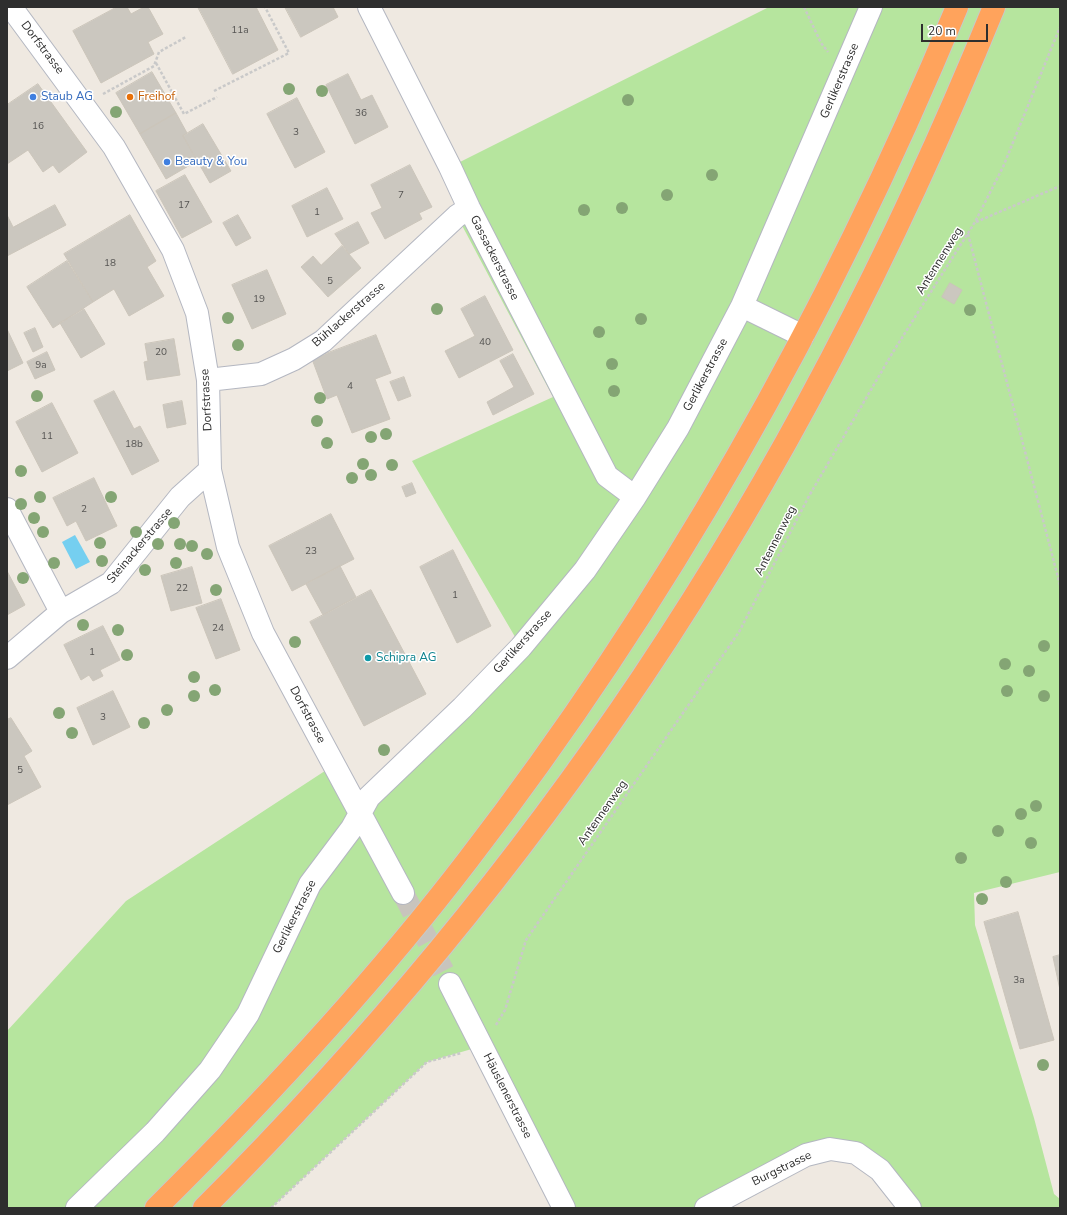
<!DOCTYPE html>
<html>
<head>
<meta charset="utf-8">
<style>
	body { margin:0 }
	#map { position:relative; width:1067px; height:1215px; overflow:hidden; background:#efe9e1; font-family:"Nunito Sans",sans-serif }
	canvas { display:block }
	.frame { position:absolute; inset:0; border:8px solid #2e2e2e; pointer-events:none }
	.scale { position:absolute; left:921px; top:24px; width:67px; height:18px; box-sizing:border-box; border:2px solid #2e2e2e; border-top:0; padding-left:5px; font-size:12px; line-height:14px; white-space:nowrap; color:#2e2e2e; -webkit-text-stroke:3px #fff; paint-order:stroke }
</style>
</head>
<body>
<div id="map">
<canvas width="1067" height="1215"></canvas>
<div class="frame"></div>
<div class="scale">20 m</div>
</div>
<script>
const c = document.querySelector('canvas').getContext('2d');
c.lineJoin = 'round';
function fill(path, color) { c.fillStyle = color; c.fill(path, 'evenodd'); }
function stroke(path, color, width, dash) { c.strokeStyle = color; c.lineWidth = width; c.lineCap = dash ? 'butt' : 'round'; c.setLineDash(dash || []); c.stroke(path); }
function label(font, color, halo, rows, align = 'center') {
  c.font = font + ' "Nunito Sans",sans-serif'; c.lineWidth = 3; c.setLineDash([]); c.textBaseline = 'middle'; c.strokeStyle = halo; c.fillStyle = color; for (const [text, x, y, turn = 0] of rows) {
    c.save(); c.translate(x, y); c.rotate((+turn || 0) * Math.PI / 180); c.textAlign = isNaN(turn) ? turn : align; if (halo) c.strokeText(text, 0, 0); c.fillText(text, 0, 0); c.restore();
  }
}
fill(new Path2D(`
	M769,7H1060V872L974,893L975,925L1034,1118L1054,1194L1060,1199V1208H910L880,1170L830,1149L706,1208H564L482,1046L427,1062L271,1208H7V1031L126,901L334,765L359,814L521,647L412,461L553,397L457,216L450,167Z`), '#b6e59e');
fill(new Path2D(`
	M75,535L90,562L76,569L62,542Z`), '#75cff0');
const building = new Path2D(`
	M117,7H127L131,14L144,7H148L163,34L148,42L154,54L101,83L73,31Z
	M198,7H256L278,50L233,74Z
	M285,7H333L338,17L301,37Z
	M152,72L176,113L140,134L116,93Z
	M348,74L361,100L372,95L388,127L355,144L326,85Z
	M38,84L87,152L59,173L53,165L43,172L28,150L7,164V105Z
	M297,98L325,152L295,168L267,114Z
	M176,113L187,133L183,136L197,161L166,179L140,134Z
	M203,124L231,171L210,183L183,136Z
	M410,165L432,207L419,213L422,219L385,239L371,213L382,208L371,185Z
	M185,175L212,222L182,238L156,191Z
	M327,188L343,219L307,237L292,206Z
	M55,205L66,225L7,256V215L13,227Z
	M130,215L156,261L147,267L164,296L129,316L114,289L93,302L64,254Z
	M238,215L251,238L236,246L223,223Z
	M358,222L369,243L349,254L335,234Z
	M342,246L361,268L328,297L301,267L313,256L321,265Z
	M67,261L93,302L53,328L27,287Z
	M267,270L286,314L252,329L232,285Z
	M950,283L962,290L954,304L942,297Z
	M485,296L513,350L459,378L445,351L475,336L461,309Z
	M84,309L105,344L81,358L60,323Z
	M35,328L43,347L33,352L24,333Z
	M7,329L23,363L7,371Z
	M376,335L391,373L375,379L390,419L352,433L337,395L327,399L312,359Z
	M174,339L180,375L147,380L144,362L148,361L145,344Z
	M47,352L55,370L35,379L27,362Z
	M513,354L534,394L493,415L487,402L514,387L500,361Z
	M404,377L411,396L398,401L390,382Z
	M114,391L134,429L140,426L159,461L132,475L94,401Z
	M182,401L186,424L167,428L163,405Z
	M52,403L78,453L42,472L16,422Z
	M94,478L117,526L86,541L76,521L67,526L53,498Z
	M412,483L416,493L406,497L402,487Z
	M331,514L354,559L292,591L269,546Z
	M453,550L491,626L457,643L420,567Z
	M340,566L356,597L323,615L306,584Z
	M192,567L202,603L171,611L161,576Z
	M7,571L25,605L7,615Z
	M371,590L426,694L364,726L310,622Z
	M221,599L240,650L216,659L196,608Z
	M103,626L120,660L100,670L103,676L93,681L89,675L81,680L64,645Z
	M113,691L130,727L93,745L77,708Z
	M11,718L32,751L24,756L41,787L7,805V720Z
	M1018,912L1054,1040L1020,1049L984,922Z
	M1060,955V990L1053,957Z`);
fill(building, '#cbc7bf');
stroke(building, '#cbc5ba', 1);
stroke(new Path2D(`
	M403,893L450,984`), '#c8c4bd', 22, [22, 11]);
const minor = new Path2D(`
	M11,7L114,147L173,250L197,313L208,380L210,470L228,547L263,633L403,893
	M369,7L450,167L469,208L607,476L635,497
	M742,306L803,336
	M208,380L261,374L294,359L323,341L457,216L469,208
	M7,509L61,612
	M7,658L61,612L111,583L180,497L210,470
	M450,984L564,1208
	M77,1208L155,1132L210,1070L248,1014L310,884L352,828L369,797L462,708L521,647L585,570L635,497L678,428L742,306L871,7
	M706,1208L806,1155L830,1149L856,1153L880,1170L910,1208`);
const highway = new Path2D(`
	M156,1208C267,1098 373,984 468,860C669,599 831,311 957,7
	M204,1208C367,1045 515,867 643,676C783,467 899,240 994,7`);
stroke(minor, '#b4b7c1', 24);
stroke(highway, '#c9c9c9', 24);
stroke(new Path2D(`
	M804,7L821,43L828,52
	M156,63L184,114L217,97
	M214,91L289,53L265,7
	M103,94L154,66L159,52L186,37
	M976,222L1060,186
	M968,234L1060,585
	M496,1025L505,1010L526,940L739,632L809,496L893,352L975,222L1003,167L1060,27
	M271,1208L427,1062L461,1053`), '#c9c9c9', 2.5, [3, 2]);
stroke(minor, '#fff', 22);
stroke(highway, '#ffa35c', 22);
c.fillStyle = '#84a574';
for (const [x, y] of [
	[289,89],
	[322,91],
	[628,100],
	[116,112],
	[712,175],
	[667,195],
	[622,208],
	[584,210],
	[437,309],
	[970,310],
	[228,318],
	[641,319],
	[599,332],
	[238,345],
	[612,364],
	[614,391],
	[37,396],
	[320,398],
	[317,421],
	[386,434],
	[371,437],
	[327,443],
	[363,464],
	[392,465],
	[21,471],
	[371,475],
	[352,478],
	[40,497],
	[111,497],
	[21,504],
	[34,518],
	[174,523],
	[43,532],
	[136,532],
	[100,543],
	[158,544],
	[180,544],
	[192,546],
	[207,554],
	[102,561],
	[54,563],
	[176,563],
	[145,570],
	[23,578],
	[216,590],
	[83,625],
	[118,630],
	[295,642],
	[1044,646],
	[127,655],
	[1005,664],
	[1029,671],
	[194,677],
	[215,690],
	[1007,691],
	[194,696],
	[1044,696],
	[167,710],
	[59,713],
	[144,723],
	[72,733],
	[384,750],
	[1036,806],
	[1021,814],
	[998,831],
	[1031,843],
	[961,858],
	[1006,882],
	[982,899],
	[1043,1065]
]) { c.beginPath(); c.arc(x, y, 6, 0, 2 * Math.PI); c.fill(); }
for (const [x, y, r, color] of [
	[33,97,4,"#3f7fe0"],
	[130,97,4,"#e8710a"],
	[167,162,4,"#3f7fe0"],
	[368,658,4,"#0f9aa8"]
]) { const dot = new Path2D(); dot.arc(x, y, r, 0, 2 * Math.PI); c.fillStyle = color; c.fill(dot); stroke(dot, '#fff', 1.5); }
label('10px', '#555452', null, [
	["11a",240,31],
	["36",361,114],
	["16",38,127],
	["3",296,133],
	["7",401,196],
	["17",184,206],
	["1",317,213],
	["18",110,264],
	["5",330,282],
	["19",259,300],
	["40",485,343],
	["20",161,353],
	["9a",41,366],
	["4",350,387],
	["11",47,437],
	["18b",134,445],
	["2",84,510],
	["23",311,552],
	["22",182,589],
	["1",455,596],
	["24",218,629],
	["1",92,653],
	["3",103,718],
	["5",20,771],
	["3a",1019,981]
]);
label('12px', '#2e2e2e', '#fff', [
	["Dorfstrasse",42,48,53],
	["Gerlikerstrasse",840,81,-67],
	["Gassackerstrasse",494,258,63],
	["Antennenweg",940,261,-58],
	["Bühlackerstrasse",349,315,-41],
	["Gerlikerstrasse",706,375,-62],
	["Dorfstrasse",207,400,-93],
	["Antennenweg",776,541,-63],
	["Steinackerstrasse",140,546,-50],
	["Gerlikerstrasse",523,642,-48],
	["Dorfstrasse",307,715,62],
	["Antennenweg",603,813,-55],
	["Gerlikerstrasse",295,917,-63],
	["Häuslenerstrasse",507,1096,63],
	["Burgstrasse",782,1169,-26]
]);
label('12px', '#366cbe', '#fff', [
	["Staub AG",41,97],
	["Beauty & You",175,162]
], 'left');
label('12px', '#c56008', '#fff', [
	["Freihof",138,97]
], 'left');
label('12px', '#0d838f', '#fff', [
	["Schipra AG",376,658]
], 'left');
</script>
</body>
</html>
